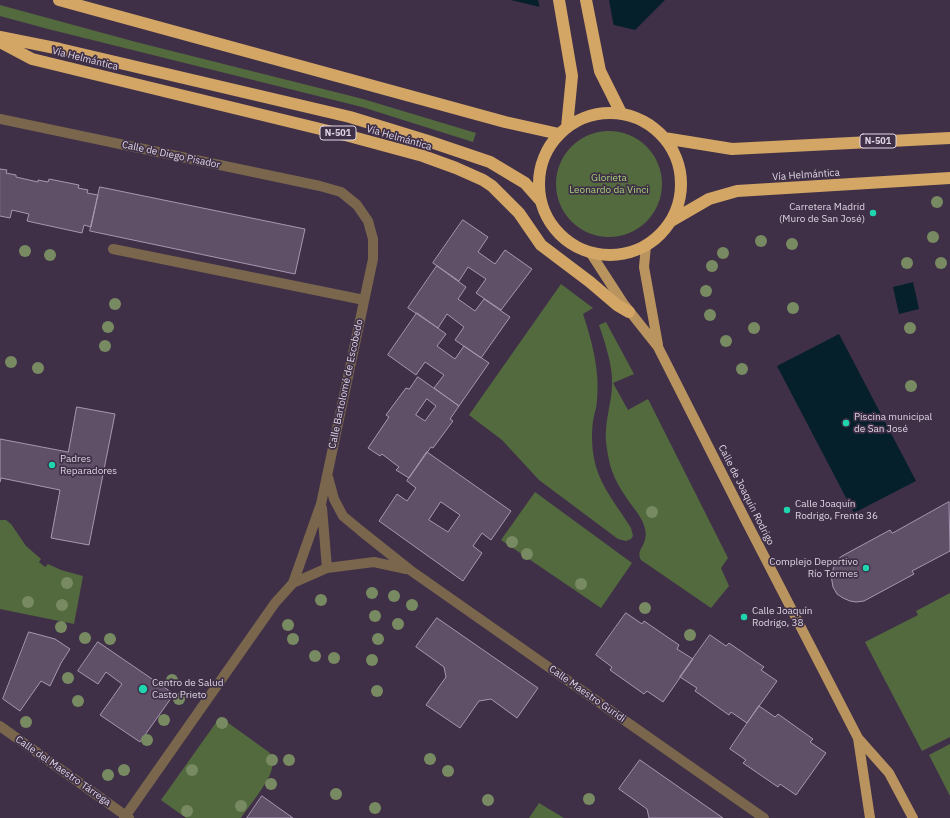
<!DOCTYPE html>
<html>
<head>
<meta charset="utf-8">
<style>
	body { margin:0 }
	canvas { display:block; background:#3f3047 }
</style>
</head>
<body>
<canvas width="950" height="818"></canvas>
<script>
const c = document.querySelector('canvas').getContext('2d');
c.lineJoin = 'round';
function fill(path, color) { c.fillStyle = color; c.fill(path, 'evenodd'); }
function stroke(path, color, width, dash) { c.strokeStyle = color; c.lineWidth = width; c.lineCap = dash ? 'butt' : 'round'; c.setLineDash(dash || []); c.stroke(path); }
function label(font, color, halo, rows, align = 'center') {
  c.font = font + ' "IBM Plex Sans",sans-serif'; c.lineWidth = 3.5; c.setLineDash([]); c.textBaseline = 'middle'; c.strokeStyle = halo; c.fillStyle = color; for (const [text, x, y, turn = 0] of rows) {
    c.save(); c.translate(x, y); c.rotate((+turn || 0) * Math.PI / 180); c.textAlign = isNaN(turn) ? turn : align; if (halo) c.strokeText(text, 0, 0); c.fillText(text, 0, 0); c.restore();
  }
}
fill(new Path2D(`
	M0,5L136,42L363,99L476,133L473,142L362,107L48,29L0,16Z
	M556 184a53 53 0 1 1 106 0a53 53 0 1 1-106 0Z
	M561,284L593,308L583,314C592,341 600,371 597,400C597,407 594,414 593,421C591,436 592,453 596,467C603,490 618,507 631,528L633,536L631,539L626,541L618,539L539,480L502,440L469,415Z
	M606,322L634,374L613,383L628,410L648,399L728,558L721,568L729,586L711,608L641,560C635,549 649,545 645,529C643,519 636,511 630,503C621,490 612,476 609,460C607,450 605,439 606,430C607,414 612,399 612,384C613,367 605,342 599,325Z
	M535,492L632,563L601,608L501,540Z
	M0,520H6L11,524L26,546L41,559L39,562L45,567L48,564L61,570L83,576L74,624L0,609Z
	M950,593V737L922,751L865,642L918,615L916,611Z
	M220,717L270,753C272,758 273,762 272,768C270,781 249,806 241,818H186L161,800Z
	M950,744V796L929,755Z
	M539,803L564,818H529Z`), '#53693e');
fill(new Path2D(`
	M511,0H665L635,30Z
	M913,282L919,309L899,314L893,287Z
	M839,334L916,481L854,513L777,366Z`), '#051f2b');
fill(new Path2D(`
	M538,0H609L614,27L540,9Z`), '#3f3047');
const building = new Path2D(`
	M0,169L7,170L6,173L16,175V177L38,182V180L48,182L49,179L79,185L78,188L88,190L87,193L98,195L91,227L84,225L82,233L27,221L29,214L12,210L10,218L0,216Z
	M100,187L305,229L295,274L90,231Z
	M463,220L488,237L478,252L495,264L505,250L532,269L501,310L476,293L486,279L468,267L459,281L433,263Z
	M437,266L466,287L458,299L475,311L484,299L510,317L481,358L455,340L464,327L447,314L438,328L408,308Z
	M417,313L446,334L437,346L455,359L464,346L489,363L459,406L434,388L444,375L425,362L416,375L388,355Z
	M418,377L459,406L450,419L453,421L433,448L431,447L409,478L396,470L399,467L382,454L380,456L368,448L389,417L386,415L406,388L409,389ZM427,399L436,406L425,421L416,415Z
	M77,407L115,414L89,545L51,538L60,490L1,478L0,482V439L68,452Z
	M427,452L511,511L491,540L482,533L473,546L482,553L463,581L379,521L397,494L407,501L416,488L407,481ZM441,502L460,515L448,532L429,520Z
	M949,502L950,551L912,571L914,574L864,601L856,602L850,601L843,598L837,594L833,587L831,575L836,561L842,556L890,530L892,533Z
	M626,613L642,624L644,621L679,645L677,649L693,659L663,702L647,691L644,694L610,670L612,667L596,655Z
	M437,618L538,688L517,718L491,699L479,701L460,728L426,705L446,677L444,667L416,647Z
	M29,632L55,639L70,649L61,663L50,686L41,681L20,711L3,699Z
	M710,635L726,646L729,643L764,667L761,670L777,681L747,723L731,712L729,715L695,691L697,688L680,677Z
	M98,642L174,694L140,742L100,715L122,684L106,672L98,684L78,671Z
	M759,706L775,717L778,714L813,739L810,742L826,753L796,795L780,784L778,787L743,763L746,760L730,749Z
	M640,760L723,818H649L647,809L619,789Z
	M262,796L293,818H247Z`);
fill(building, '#5f4f67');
stroke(building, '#a896b1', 1);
stroke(new Path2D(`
	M0,119L320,186L341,192L357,205L368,221L373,239V259L321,504L293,583L275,603L124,818
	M113,249L364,300
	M328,477L334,499L343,516L361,531L410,570L764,818
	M322,508L327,568
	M293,583L327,568L374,562L406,569
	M0,726L129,818`), '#79664d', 10);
stroke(new Path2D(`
	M646,245L644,267L658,345
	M590,252L623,303L658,347L745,519L858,738L889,773L913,818
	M858,738L870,818`), '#ba945f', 10);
stroke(new Path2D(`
	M59,0L505,122L559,134
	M559,0L572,76L567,127
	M586,0L600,71L621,113
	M0,37L60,49L350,117L428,141L490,162L525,183L540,200
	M0,42L32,59L349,136L423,156L456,168L483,180L492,186L519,213L541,245L590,282L617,305L629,312
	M539 184a71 71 0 1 1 142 0a71 71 0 1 1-142 0Z
	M664,138L732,149L950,138
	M671,221L709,199L737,191L950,178`), '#d3a665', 12);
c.fillStyle = '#788a62';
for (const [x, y] of [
	[937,202],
	[933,237],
	[761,241],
	[792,244],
	[25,251],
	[723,253],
	[50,255],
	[907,263],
	[941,263],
	[712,266],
	[706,291],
	[115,304],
	[793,308],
	[710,315],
	[108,327],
	[754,328],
	[910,328],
	[726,341],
	[105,346],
	[11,362],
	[38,368],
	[742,369],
	[911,386],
	[652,512],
	[512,542],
	[527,554],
	[67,583],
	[581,584],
	[372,593],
	[394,596],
	[321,600],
	[28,602],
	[62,605],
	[412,605],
	[645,608],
	[375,616],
	[398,624],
	[288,625],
	[61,627],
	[690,635],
	[85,638],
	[110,639],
	[293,639],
	[378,639],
	[315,656],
	[334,658],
	[372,660],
	[68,678],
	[172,680],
	[377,691],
	[179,699],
	[78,701],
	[164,720],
	[26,722],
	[222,723],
	[147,740],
	[430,759],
	[272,760],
	[289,760],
	[124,770],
	[192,770],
	[448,771],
	[108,775],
	[271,784],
	[336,794],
	[589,799],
	[488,800],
	[241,806],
	[375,808],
	[187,811]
]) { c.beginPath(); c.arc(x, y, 6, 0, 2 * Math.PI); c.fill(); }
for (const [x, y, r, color] of [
	[873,213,4,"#1fd5b0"],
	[846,423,4,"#1fd5b0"],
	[52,465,4,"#1fd5b0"],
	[787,510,4,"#1fd5b0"],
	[866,568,4,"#1fd5b0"],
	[744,617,4,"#1fd5b0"],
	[143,689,5,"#1fd5b0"]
]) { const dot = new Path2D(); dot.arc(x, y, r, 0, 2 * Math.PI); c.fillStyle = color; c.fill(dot); stroke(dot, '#3f3047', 1.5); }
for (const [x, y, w] of [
	[338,133,36],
	[878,141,36]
]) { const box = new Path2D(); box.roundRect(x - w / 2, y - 7, w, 14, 3); c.fillStyle = '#3f3047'; c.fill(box); stroke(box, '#dfd6e5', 1); }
label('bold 9px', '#dfd6e5', null, [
	["N-501",338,133],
	["N-501",878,141]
]);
label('10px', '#dfd6e5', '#3f3047', [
	["Vía Helmántica",85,59,14],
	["Vía Helmántica",399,138,16],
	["Calle de Diego Pisador",171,155,12],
	["Vía Helmántica",806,175,-4],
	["Calle Bartolomé de Escobedo",346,384,-78],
	["Calle de Joaquín Rodrigo",746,495,63],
	["Calle Maestro Guridi",587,694,35],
	["Calle del Maestro Tárrega",63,771,35]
]);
label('10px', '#a6d378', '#3f3047', [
	["Glorieta",609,178],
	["Leonardo da Vinci",609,190]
]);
label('10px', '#dfd6e5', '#3f3047', [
	["Carretera Madrid",865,207,"right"],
	["(Muro de San José)",865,219,"right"],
	["Piscina municipal",854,417],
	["de San José",854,429],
	["Padres",60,459],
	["Reparadores",60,471],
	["Calle Joaquín",795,504],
	["Rodrigo, Frente 36",795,516],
	["Complejo Deportivo",858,562,"right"],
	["Río Tormes",858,574,"right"],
	["Calle Joaquín",752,611],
	["Rodrigo, 38",752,623],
	["Centro de Salud",152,683],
	["Casto Prieto",152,695]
], 'left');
</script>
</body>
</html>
